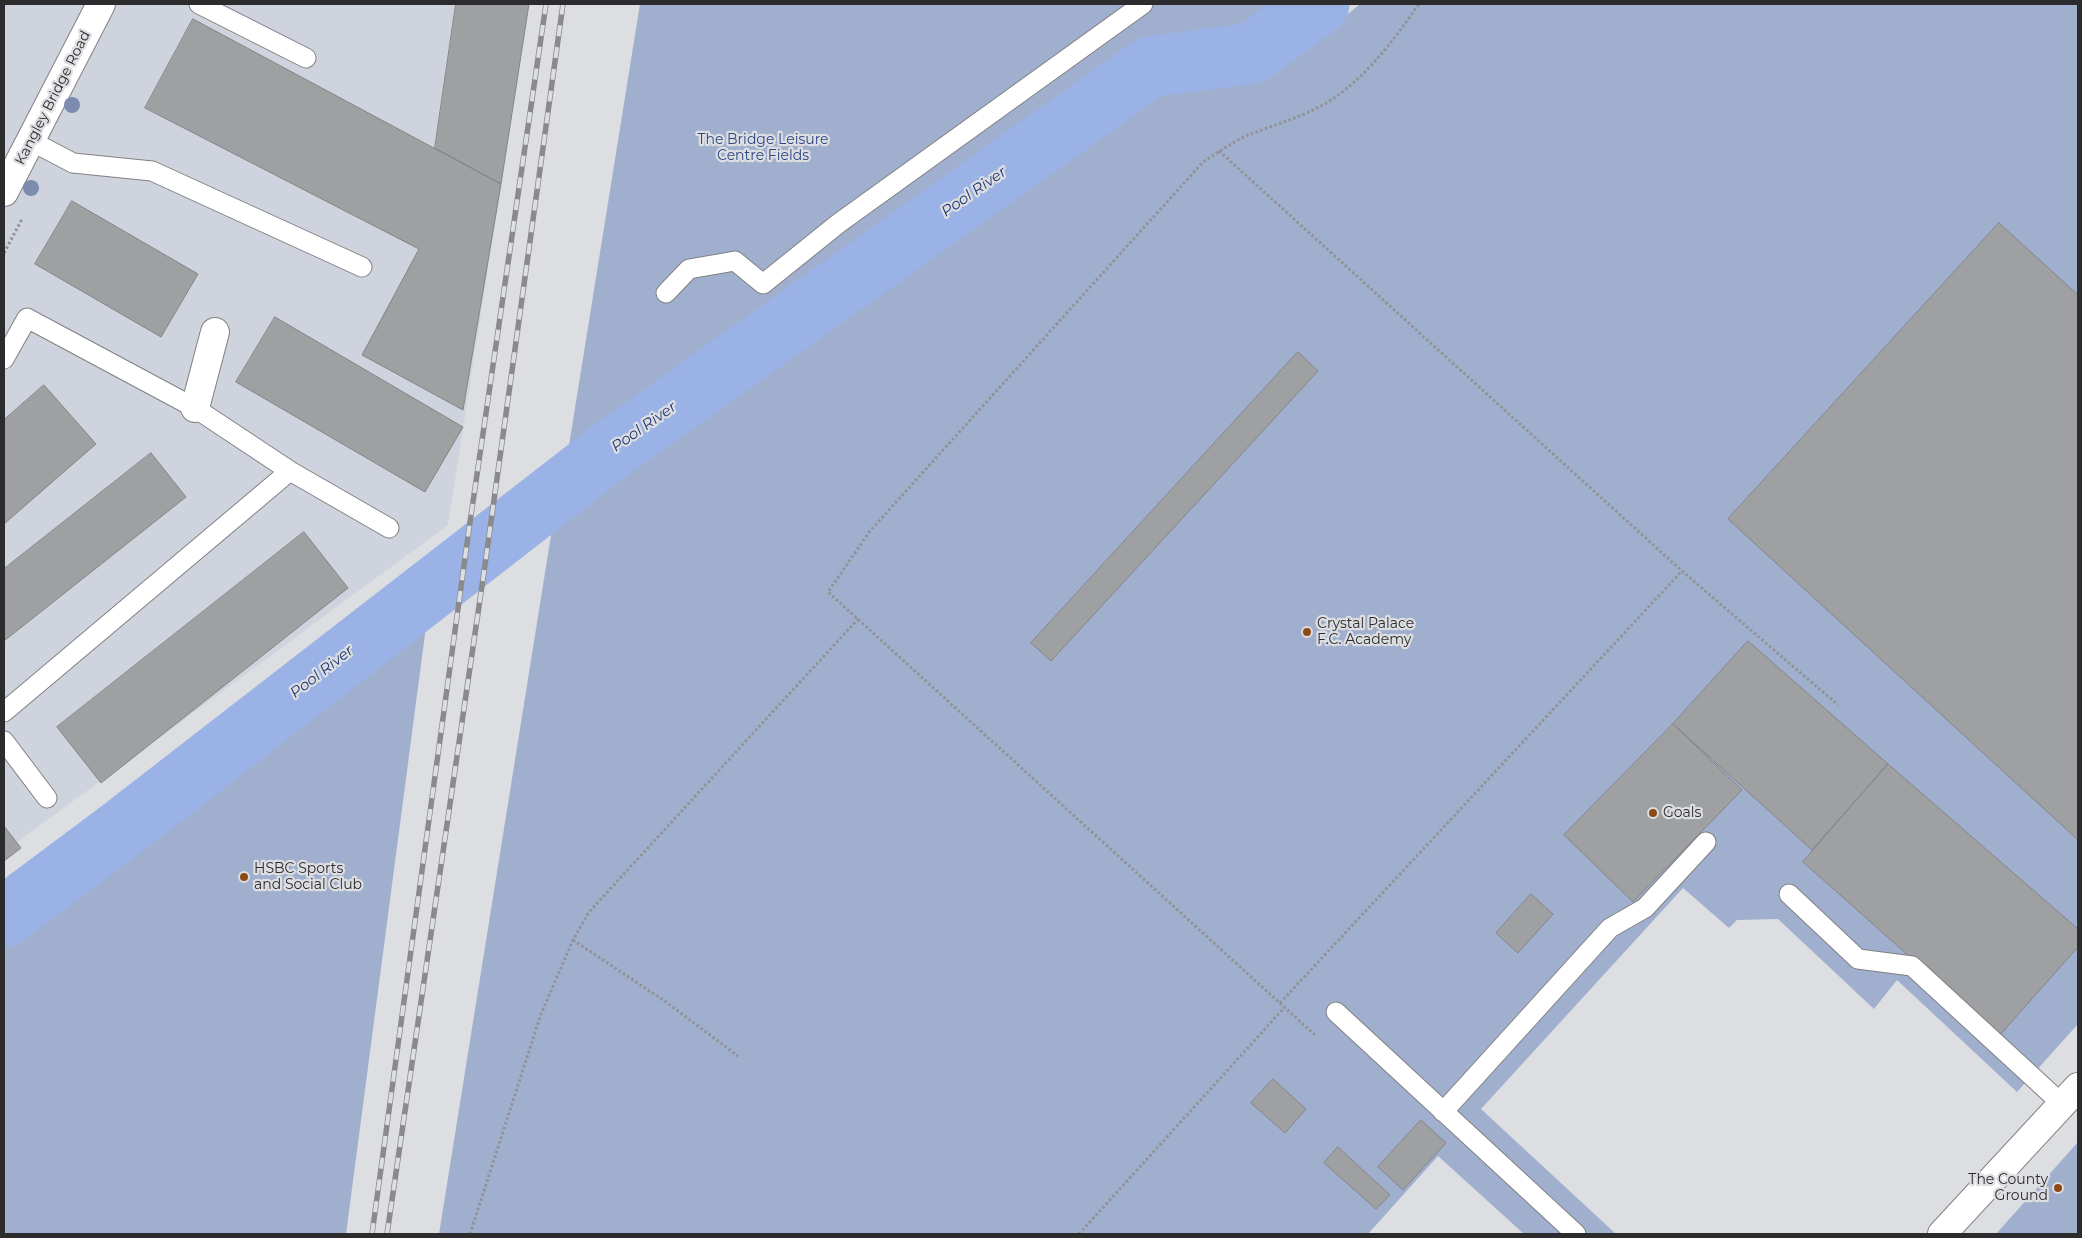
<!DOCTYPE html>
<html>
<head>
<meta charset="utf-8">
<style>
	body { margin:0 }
	#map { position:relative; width:2082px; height:1238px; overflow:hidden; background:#dddee1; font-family:Montserrat,sans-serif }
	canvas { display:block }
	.frame { position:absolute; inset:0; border:5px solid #2c2c2e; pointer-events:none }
</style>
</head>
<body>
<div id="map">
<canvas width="2082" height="1238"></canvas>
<div class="frame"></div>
</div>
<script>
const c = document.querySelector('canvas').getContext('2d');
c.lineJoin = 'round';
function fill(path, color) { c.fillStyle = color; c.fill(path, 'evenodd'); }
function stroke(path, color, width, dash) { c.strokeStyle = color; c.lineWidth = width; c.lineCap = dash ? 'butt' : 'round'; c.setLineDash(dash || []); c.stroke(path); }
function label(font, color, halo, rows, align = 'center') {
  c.font = font + ' Montserrat,sans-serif'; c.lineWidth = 4.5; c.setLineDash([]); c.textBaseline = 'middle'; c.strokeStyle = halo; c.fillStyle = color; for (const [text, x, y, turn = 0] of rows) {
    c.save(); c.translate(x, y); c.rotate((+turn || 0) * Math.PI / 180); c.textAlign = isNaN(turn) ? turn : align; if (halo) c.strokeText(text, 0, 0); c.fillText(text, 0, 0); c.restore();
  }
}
fill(new Path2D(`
	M4,4H529L448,525L4,852Z`), '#cfd3dd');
fill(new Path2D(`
	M640,4H1294L1252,38L1152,50L566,464Z
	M1360,4H2078V1024L2017,1092L1897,980L1874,1009L1778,919L1737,920L1729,928L1683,888L1481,1109L1616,1234H1524L1438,1156L1368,1234H439L553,523L1128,80L1178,63L1263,58L1283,54L1319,38Z
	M427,619L346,1234H4V945L184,810L303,712Z
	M2078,1142V1234H1996Z`), '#a0afce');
stroke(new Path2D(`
	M4,917L118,832L611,450L1150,67L1253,53L1319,4`), '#9ab2e5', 61);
const building = new Path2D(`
	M456,4H529L501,184L435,148Z
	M193,19L501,184L463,410L362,355L419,249L145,108Z
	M72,201L198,274L161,337L35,264Z
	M1999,223L2078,295V840L1728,519Z
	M275,317L463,427L425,492L236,382Z
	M1298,352L1318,371L1051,661L1031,643Z
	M44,385L96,444L4,524V420Z
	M151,453L186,497L4,641V569Z
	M304,532L348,588L101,783L57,727Z
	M1748,641L1888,764L1812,850L1673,724Z
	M1673,724L1742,790L1633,902L1564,835Z
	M1888,764L2078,929V947L1999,1036L1803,862Z
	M4,826L21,848L4,861Z
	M1531,894L1553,914L1518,953L1496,933Z
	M1273,1079L1306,1109L1285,1133L1251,1103Z
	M1421,1120L1446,1143L1403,1190L1378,1167Z
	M1338,1147L1390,1195L1376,1209L1324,1163Z`);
fill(building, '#9ea0a2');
stroke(building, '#848588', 1);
const lane = new Path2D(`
	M199,4L306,58
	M31,141L73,163L152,171L362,267
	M666,293L689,269L735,261L763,284L839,223L1143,4
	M4,359L27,318L195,408L290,471L389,528
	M4,712L290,471
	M4,741L47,798
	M1789,894L1858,959L1912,966L2062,1104
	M1336,1012L1576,1234
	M1443,1112L1610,928L1645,908L1706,842`);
const street = new Path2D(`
	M4,192L101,4
	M195,408L215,332`);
const secondary = new Path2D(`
	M1942,1234L2078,1087`);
stroke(lane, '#808183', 21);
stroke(street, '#808183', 30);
stroke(secondary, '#808183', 30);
stroke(new Path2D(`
	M1219,151L1682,571L1838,705
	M4,253L22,219
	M573,940L666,1002L738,1056
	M1280,1003L1682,571
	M1315,1035L828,592L870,531L1203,162C1217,153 1231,143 1246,136C1275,124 1308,116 1334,98C1369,74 1395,38 1419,4
	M470,1234L541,1014L573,940L589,912L858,619
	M1079,1234L1284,1008`), '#929295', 3, [2.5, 2.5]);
stroke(lane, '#fff', 19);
stroke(street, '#fff', 28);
stroke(secondary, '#fff', 28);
const rail = new Path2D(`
	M372,1234L469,529L546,4
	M387,1234L484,572L563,4`);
stroke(rail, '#8a8a8d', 5.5);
stroke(rail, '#dddee1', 4, [11]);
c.fillStyle = '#7c8bae';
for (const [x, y] of [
	[72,105],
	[31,188]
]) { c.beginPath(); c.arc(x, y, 8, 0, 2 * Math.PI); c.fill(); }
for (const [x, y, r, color] of [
	[1307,632,5,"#8b4a15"],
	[1653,813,5,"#8b4a15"],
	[244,877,5,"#8b4a15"],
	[2058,1188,5,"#8b4a15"]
]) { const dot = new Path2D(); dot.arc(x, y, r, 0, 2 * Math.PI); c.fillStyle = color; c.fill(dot); stroke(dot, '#dddee1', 2); }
label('14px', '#2c2c2e', '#dddee1', [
	["Kangley Bridge Road",53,98,-63]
]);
label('14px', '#2d4785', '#dddee1', [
	["The Bridge Leisure",763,140],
	["Centre Fields",763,156]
]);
label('14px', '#2c2c2e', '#dddee1', [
	["Crystal Palace",1317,624],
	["F.C. Academy",1317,640],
	["Goals",1663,813],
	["HSBC Sports",254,869],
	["and Social Club",254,885],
	["The County",2048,1180,"right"],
	["Ground",2048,1196,"right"]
], 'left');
label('italic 15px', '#1f3773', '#dddee1', [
	["Pool River",974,192,-35],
	["Pool River",644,427,-35],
	["Pool River",322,672,-38]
]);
</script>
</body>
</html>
